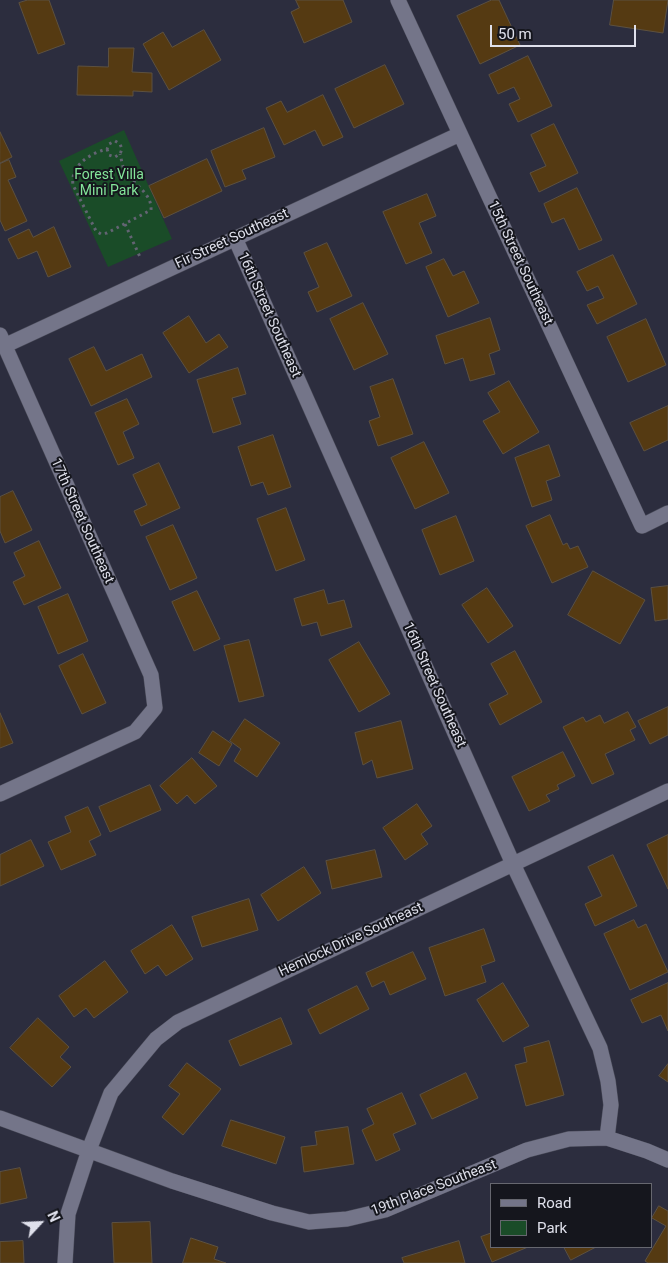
<!DOCTYPE html>
<html>
<head>
<meta charset="utf-8">
<style>
	body { margin:0 }
	#map { position:relative; width:668px; height:1263px; overflow:hidden; background:#2c2d3e; font-family:Roboto,sans-serif }
	canvas { display:block }
	.legend { position:absolute; left:490px; top:1183px; width:162px; height:65px; box-sizing:border-box; background:#15161d; border:1px solid #66676f; margin:0; padding:6px 9px; list-style:none; font-size:15px; color:#dfe0eb }
	.legend li { display:flex; align-items:center; gap:10px; height:25px }
	.legend b { width:25px; border:1px solid #66676f }
	.north { position:absolute; left:15px; top:1198px; width:50px; height:50px; -webkit-text-stroke:4px #15161d; paint-order:stroke; rotate:65deg; font-size:14px; font-weight:700; line-height:20px; text-align:center; color:#dfe0eb }
	.north::after { content:''; display:block; margin:auto; width:18px; height:22px; background:#dfe0eb; clip-path:polygon(50% 0,100% 100%,50% 72%,0 100%) }
	.scale { position:absolute; left:490px; top:25px; width:146px; height:22px; box-sizing:border-box; border:2px solid #dfe0eb; border-top:0; padding-left:6px; font-size:15px; line-height:18px; white-space:nowrap; color:#dfe0eb; -webkit-text-stroke:4px #15161d; paint-order:stroke }
</style>
</head>
<body>
<div id="map">
<canvas width="668" height="1263"></canvas>
<ul class="legend">
<li><b style="height:6px;background:#747589"></b>Road</li>
<li><b style="height:14px;background:#1a4c28"></b>Park</li>
</ul>
<div class="north">N</div>
<div class="scale">50 m</div>
</div>
<script>
const c = document.querySelector('canvas').getContext('2d');
c.lineJoin = 'round';
function fill(path, color) { c.fillStyle = color; c.fill(path, 'evenodd'); }
function stroke(path, color, width, dash) { c.strokeStyle = color; c.lineWidth = width; c.lineCap = dash ? 'butt' : 'round'; c.setLineDash(dash || []); c.stroke(path); }
function label(font, color, halo, rows, align = 'center') {
  c.font = font + ' Roboto,sans-serif'; c.lineWidth = 4; c.setLineDash([]); c.textBaseline = 'middle'; c.strokeStyle = halo; c.fillStyle = color; for (const [text, x, y, turn = 0] of rows) {
    c.save(); c.translate(x, y); c.rotate((+turn || 0) * Math.PI / 180); c.textAlign = isNaN(turn) ? turn : align; if (halo) c.strokeText(text, 0, 0); c.fillText(text, 0, 0); c.restore();
  }
}
fill(new Path2D(`
	M124,130L172,239L108,267L59,161Z`), '#1a4c28');
const building = new Path2D(`
	M28,0H49L65,44L38,54L19,3Z
	M296,0H343L352,22L304,43L291,12L299,8Z
	M492,0H499L520,45L480,64L457,16Z
	M614,0H668L663,33L610,25Z
	M204,30L221,60L169,90L143,44L163,32L172,47Z
	M109,48H134L132,72L152,73V92L133,91V96L77,95L78,66L108,67Z
	M528,56L552,106L518,122L509,104L520,99L514,87L498,94L489,75Z
	M385,65L404,104L354,128L335,89Z
	M323,95L343,137L323,146L315,130L284,145L266,108L281,101L287,112Z
	M554,124L578,173L539,192L530,173L546,166L531,135Z
	M264,128L275,157L242,170L246,179L225,187L211,151Z
	M0,132L12,157L0,163Z
	M207,159L222,191L164,218L149,186Z
	M9,160L16,177L8,180L27,221L5,231L0,220V164Z
	M577,188L602,240L579,250L564,218L552,223L544,204Z
	M427,194L436,216L419,223L432,253L406,264L383,212Z
	M54,227L71,267L48,277L37,251L18,259L8,239L29,229L33,237Z
	M327,243L352,296L317,312L308,292L319,287L304,253Z
	M613,255L637,304L597,324L587,305L604,298L598,286L587,291L577,272Z
	M444,259L453,276L464,271L479,303L448,317L426,267Z
	M363,303L388,354L354,370L330,319Z
	M189,316L206,343L219,334L228,347L189,373L163,333Z
	M490,318L500,350L489,354L495,374L470,381L463,358L445,364L436,336Z
	M646,319L666,365L628,382L607,337Z
	M94,347L106,371L142,354L152,377L91,406L69,359Z
	M238,368L246,394L232,398L241,424L213,433L197,380Z
	M393,379L413,434L378,446L369,421L380,417L370,387Z
	M509,381L539,432L503,454L483,421L500,412L488,393Z
	M127,399L139,424L123,432L134,458L118,465L95,413Z
	M668,406V440L644,451L630,423Z
	M273,435L291,487L268,495L263,482L251,486L238,447Z
	M424,442L449,493L415,509L391,458Z
	M549,445L560,476L546,481L552,500L532,507L515,458Z
	M159,463L180,508L141,526L134,511L147,505L133,475Z
	M13,491L32,530L5,543L0,531V497Z
	M286,508L305,560L276,571L257,519Z
	M550,515L563,545L567,543L570,549L578,546L588,567L552,583L526,526Z
	M456,516L474,561L440,575L422,530Z
	M173,525L197,578L170,590L146,537Z
	M39,541L61,588L24,605L13,582L25,576L14,553Z
	M593,571L645,600L620,644L568,615Z
	M668,586V619L655,621L651,588Z
	M487,588L513,626L488,643L462,605Z
	M324,590L328,604L344,600L352,627L321,636L317,622L302,626L294,599Z
	M197,591L220,639L194,651L172,602Z
	M68,594L88,641L58,654L38,607Z
	M249,640L264,696L239,702L224,646Z
	M359,642L390,694L359,712L329,660Z
	M515,651L542,702L500,725L489,704L508,694L491,664Z
	M83,654L106,703L82,714L59,666Z
	M668,707V735L650,744L638,721Z
	M628,712L636,727L630,730L635,740L605,754L614,774L592,784L563,727L583,717L586,722L600,715L604,723Z
	M0,713L13,743L0,748Z
	M245,719L280,743L257,777L234,761L241,749L230,741Z
	M401,721L413,769L377,778L372,760L363,765L355,733Z
	M213,731L232,744L219,766L199,753Z
	M563,752L575,776L557,785L559,789L546,795L550,801L529,811L512,777Z
	M192,758L217,786L195,804L187,795L177,804L160,786Z
	M150,785L161,810L110,832L99,807Z
	M417,804L432,826L421,834L428,844L405,860L383,828Z
	M88,807L101,835L89,841L96,855L61,870L48,842L71,832L65,817Z
	M668,835V889L647,845Z
	M31,840L44,866L0,886V855Z
	M375,850L382,877L332,889L326,861Z
	M613,855L637,906L595,926L585,904L602,896L588,867Z
	M304,867L321,893L278,921L261,895Z
	M249,899L258,930L202,947L192,917Z
	M634,920L638,928L646,924L668,972L630,990L604,934Z
	M172,925L193,959L166,976L158,965L145,974L131,951Z
	M484,929L495,961L481,966L486,982L445,996L429,948Z
	M413,952L426,979L390,995L384,981L372,987L366,973Z
	M105,961L128,992L94,1018L86,1008L74,1017L59,996Z
	M503,983L529,1026L503,1042L477,1000Z
	M668,983V1031L661,1015L642,1023L631,1000Z
	M357,986L369,1009L320,1034L308,1010Z
	M38,1018L69,1047L60,1057L71,1067L52,1087L10,1048Z
	M281,1018L292,1044L240,1066L229,1041Z
	M549,1041L564,1095L526,1106L515,1065L527,1062L524,1048Z
	M187,1063L221,1089L183,1135L162,1117L180,1094L169,1086Z
	M668,1064V1082L659,1076Z
	M466,1073L478,1098L432,1119L420,1095Z
	M402,1093L416,1124L393,1134L400,1150L376,1161L362,1130L374,1124L367,1109Z
	M231,1120L285,1137L276,1164L222,1146Z
	M348,1127L354,1164L304,1172L301,1147L317,1145L315,1132Z
	M20,1168L27,1198L0,1204V1172Z
	M659,1206L668,1211V1263H648L645,1261L666,1226L652,1218Z
	M150,1222L152,1263H114L112,1223Z
	M492,1233V1247H528L492,1262L481,1237Z
	M191,1238L218,1247L214,1259L226,1263H183Z
	M23,1241L24,1263H0V1242Z
	M459,1241L465,1263H404L402,1258Z
	M564,1247H596L571,1260Z`);
fill(building, '#553a12');
stroke(building, '#5d5140', 1);
const minor = new Path2D(`
	M398,0L642,526L668,513
	M235,238L513,864L600,1048L608,1081L611,1105L607,1138
	M0,335L151,675L155,708L135,732L0,794
	M4,346L460,134
	M0,1118L172,1181L272,1213L309,1222L347,1219L385,1210L527,1150L569,1139L607,1138L647,1151L668,1160
	M65,1263L68,1214L89,1150L111,1093L156,1039L178,1022L668,791`);
stroke(minor, '#494a58', 16);
stroke(new Path2D(`
	M107,149L109,155L115,157L120,154L122,149L120,144L115,141L109,144L107,149C91,153 70,165 73,185L96,231L101,234L107,233L151,210C152,194 136,186 127,174C122,168 122,161 120,154
	M125,224L140,257`), '#636473', 3, [2.5, 4]);
stroke(minor, '#747589', 15);
label('14px', '#84e59a', '#15161d', [
	["Forest Villa",109,175],
	["Mini Park",109,191]
]);
label('14px', '#dfe0eb', '#15161d', [
	["Fir Street Southeast",232,239,-25],
	["15th Street Southeast",520,263,65],
	["16th Street Southeast",269,315,66],
	["17th Street Southeast",82,521,66],
	["16th Street Southeast",434,685,66],
	["Hemlock Drive Southeast",351,940,-25],
	["19th Place Southeast",434,1188,-21]
]);
</script>
</body>
</html>
